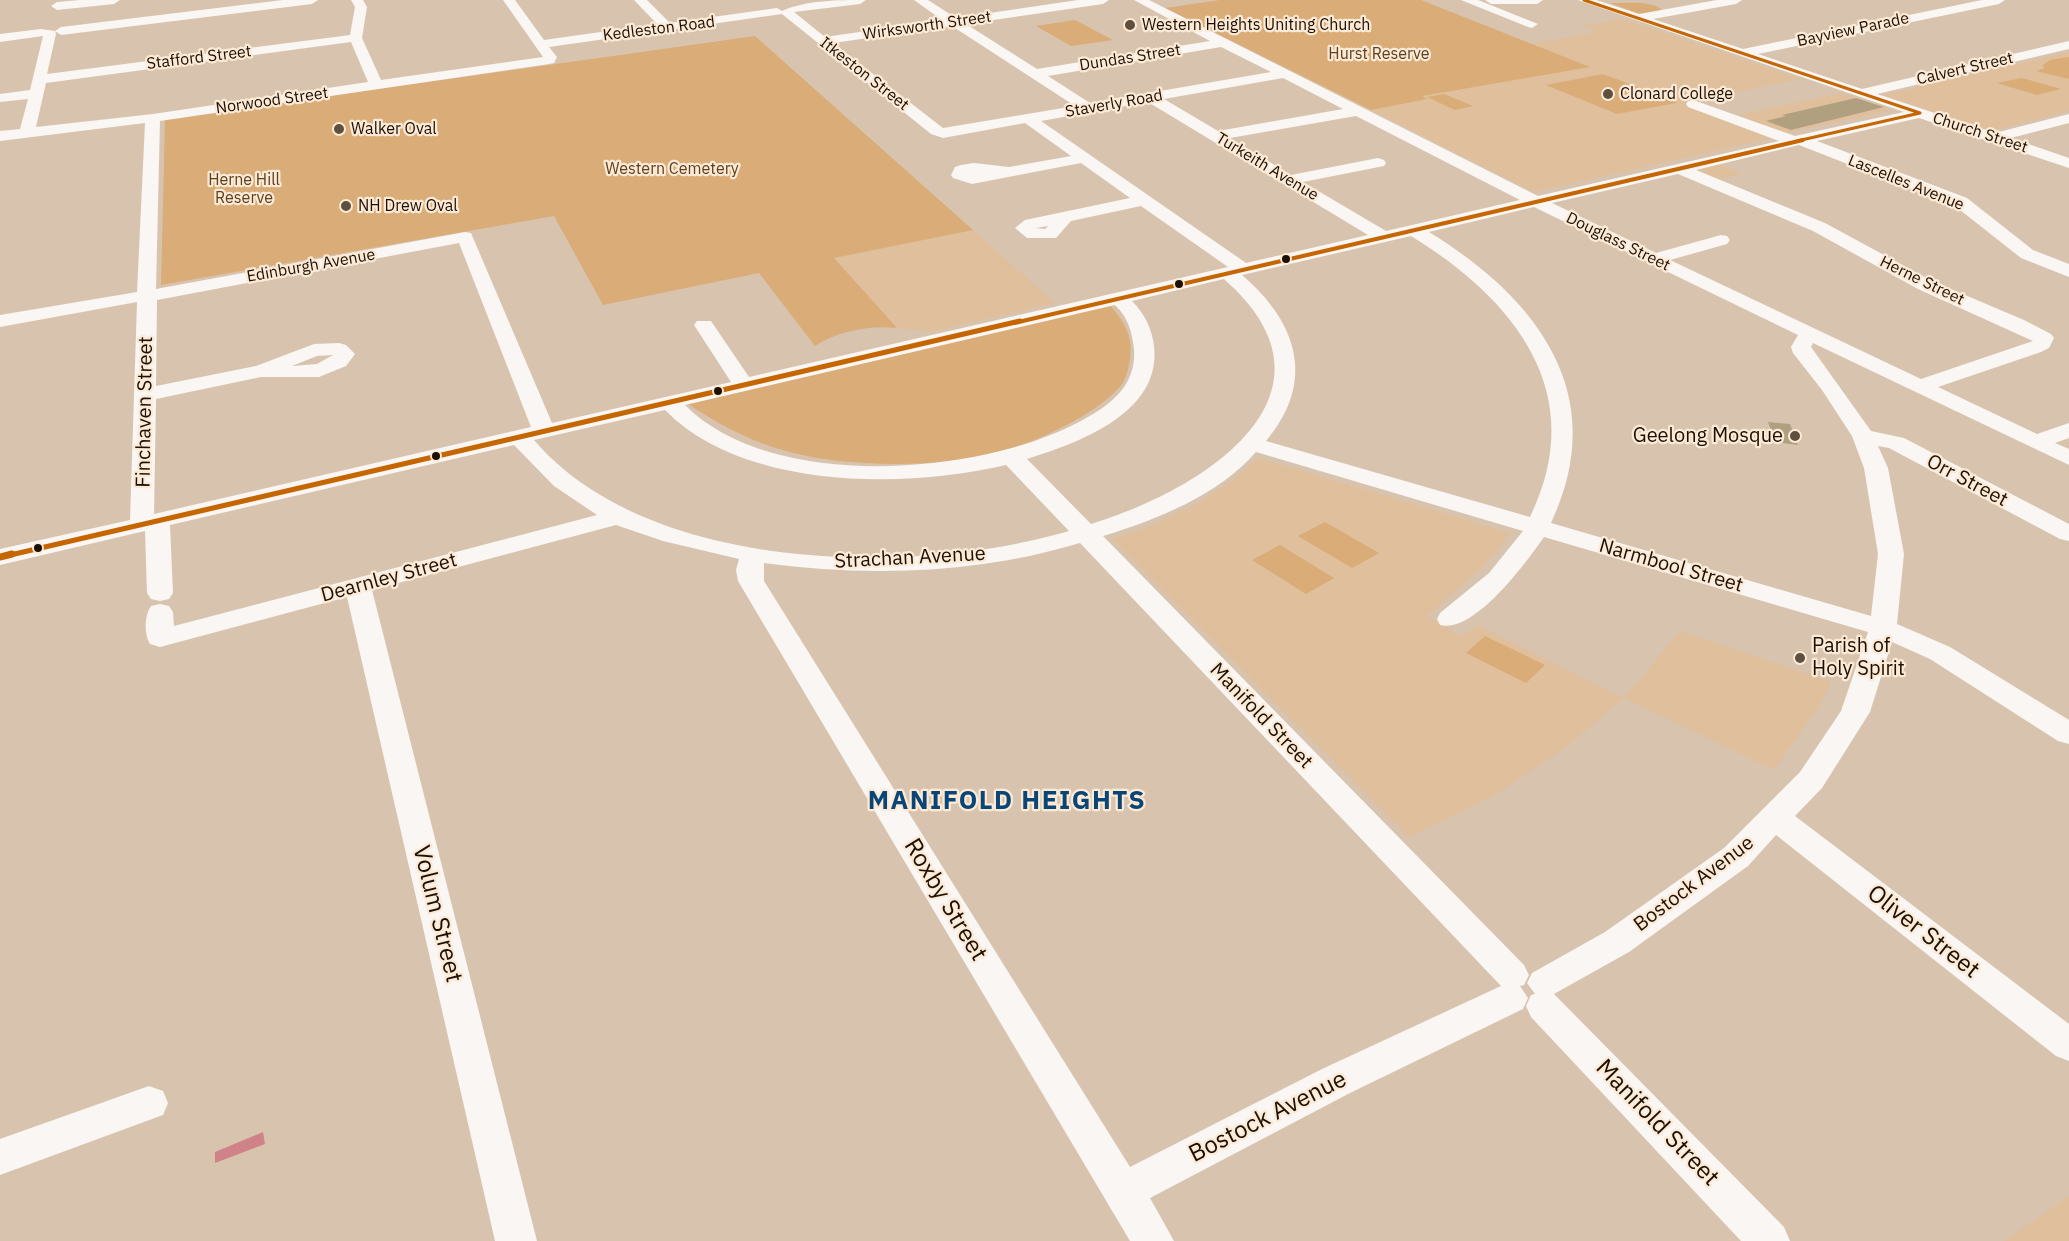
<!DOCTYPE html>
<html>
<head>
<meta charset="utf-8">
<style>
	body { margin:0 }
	canvas { display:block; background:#d8c4ae }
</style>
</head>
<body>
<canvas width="2069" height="1241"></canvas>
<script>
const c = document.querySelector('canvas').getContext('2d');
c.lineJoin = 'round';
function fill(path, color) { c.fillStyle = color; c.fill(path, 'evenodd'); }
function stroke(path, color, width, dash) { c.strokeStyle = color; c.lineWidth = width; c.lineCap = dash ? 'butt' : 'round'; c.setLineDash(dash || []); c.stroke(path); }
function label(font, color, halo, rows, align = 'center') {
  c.font = font + ' "IBM Plex Sans",sans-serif'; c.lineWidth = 4.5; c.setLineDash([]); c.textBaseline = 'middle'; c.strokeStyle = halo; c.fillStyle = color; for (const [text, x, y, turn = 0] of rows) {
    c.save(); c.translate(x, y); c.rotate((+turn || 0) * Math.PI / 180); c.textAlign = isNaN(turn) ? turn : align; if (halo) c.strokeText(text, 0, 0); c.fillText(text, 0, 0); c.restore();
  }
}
fill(new Path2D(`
	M1623,19L1801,79L1684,103L1771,138L1534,192L1371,110L1426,99L1421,96L1588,67L1532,44L1596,32L1582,26Z
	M2069,52V111L1991,131L1883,95Z
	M1841,93L1888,109L1889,111L1785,133L1738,115Z
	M1718,164L1742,174L1719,179L1695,169Z
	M973,230L1055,303L930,332L897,328L834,258Z
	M1258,458L1510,533L1488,562L1427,616L1462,636L1478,625L1624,698L1680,631L1831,682L1820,705L1774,770L1624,698L1565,748L1492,797L1409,837L1112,539L1150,526L1197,504L1234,479Z
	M2069,1196V1241H2003L2039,1217Z`), '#dfbf9c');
fill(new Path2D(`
	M1220,0H1421L1590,67L1422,96L1427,99L1371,110L1165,8Z
	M1610,3C1626,3 1654,0 1663,11L1643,15Z
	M1075,20L1113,40L1071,46L1036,26Z
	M755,36L973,230L834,258L897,328C869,325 838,331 815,346L759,273L603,305L554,216L161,285L165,119Z
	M2069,57V79L2036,71L2045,68L2042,66L2050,60Z
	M1603,74L1676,102V103L1617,114L1546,85Z
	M2022,78L2061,89L2037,95L1997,83Z
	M1444,94L1473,106L1455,110L1427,97Z
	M1110,305C1119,316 1127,326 1130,341C1132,351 1129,371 1124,381C1106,410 1035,443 1003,451C960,462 911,466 867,463C796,460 746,443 688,404Z
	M1325,522L1379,553L1352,568L1298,536Z
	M1280,545L1334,578L1306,594L1252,560Z
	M1485,636L1545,665L1526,683L1466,653Z`), '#d9ac78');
fill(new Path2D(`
	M263,1132L265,1144L215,1163V1152Z`), '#d08289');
fill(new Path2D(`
	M1856,98L1884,107L1791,130L1766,121L1786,116L1782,115Z
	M1768,422L1790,424L1798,445L1775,442Z`), '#b0a080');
fill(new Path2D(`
	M80,0H120L114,4L57,10L51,6L57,2Z
	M283,0H318L312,4L61,35L55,31L61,27Z
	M351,0H363L367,7L362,38L381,80L543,57L503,0H515L544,40L657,24L634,0H647L670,23L777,8L782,11C806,0 838,0 866,0L860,4L794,12L825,37L942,20L914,0H928L956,18L1078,0H1109L1103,4L966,24L1037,69L1210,41L1134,0H1149L1538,196L1779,141L1688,107L1686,104L1688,101L1693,100L1795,136L1904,112L1578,0H1596L1639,14L1717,0H1742L1736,4L1653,19L1743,49L1982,0H2005L1999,4L1758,54L1862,89L2069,41V49L1877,94L1995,133L2069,114V123L2011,138L2069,158V168L1919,118L1817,141L1967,198L2033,250L2069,264V277L2021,258L1955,206L1799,145L1696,170L1825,223L1932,281L2024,320L2051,334L2054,338L2049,348L2041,352L1938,387L2037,434L2069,423V438L2055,443L2069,449V465L1813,343L1811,347L1871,431L1904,438L2069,524V541L2060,539L1889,448L1878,446L1888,468L1904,554L1897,624L1950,647L2069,720V744L2058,741L1930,659L1892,642L1870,712L1822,788L1795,816L2069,1024V1061L2056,1056L1776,835L1748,866L1629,952L1554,994L1784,1227L1790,1241H1741L1531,1017L1526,1006L1531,995L1535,994L1527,983L1532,973L1605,932L1724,848L1800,772L1841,711L1868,632L1544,537C1526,563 1474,634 1440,625L1437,619L1440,613L1489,573L1523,531L1256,452C1219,495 1156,520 1103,536L1524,965L1529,975L1524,985L1520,986L1528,998L1523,1009L1350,1093L1150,1198L1174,1241H1130L738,581L736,570L739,559L663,541L616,525L372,590L537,1241H495L347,597L160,647L150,644C144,634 144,616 151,606L160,604L169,606L173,612L174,626L597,515L554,486L514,445L170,525L173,593L169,599L160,601L151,599L147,593L145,531L0,565V549L130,520L137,302L0,327V315L137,292L145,123L0,141V131L20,129L28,99L0,102V94L30,90L43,36L0,42V34L41,29L55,31L56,34L47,74L350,35L355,7ZM782,14L931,134L943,138L1025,123L1071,156L1009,167L974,163L961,165L955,167L951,175L953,178L972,184L1081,163L1130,198L1025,220L1015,228L1027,238H1056L1071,221L1141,206L1228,267L749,377L711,321H697L694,325L731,382L552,423L471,233L465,232L156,289L160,121L549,64L554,63L557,57L549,47ZM952,26L1075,106L943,128L833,43ZM351,42L368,82L153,114L36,127L46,83ZM1221,47L1271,72L1090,103L1048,76ZM1283,78L1343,109L1218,131L1164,99ZM1148,102L1368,235L1246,263L1041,121ZM1356,116L1520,200L1386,231L1303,182L1384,166L1386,163L1384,160L1378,158L1291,175L1230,138ZM1678,174L1813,231L1918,289L2033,341L1921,379L1670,260L1727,244L1730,240L1727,236L1721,235L1656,253L1552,203ZM1534,207L1798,335L1791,347L1793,353L1822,390L1852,436L1864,468L1878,554L1871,616L1551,523C1612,395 1537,298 1429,232ZM1048,226L1045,229L1036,228ZM1411,236C1514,299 1591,393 1530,517L1266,441C1317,381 1297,322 1242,275ZM459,243L531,427L154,514L156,399L261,377H319L346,366L355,354L346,345L339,343L314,344L256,366L156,386L157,300ZM1224,279C1356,395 1201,491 1091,524L1027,459C1078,443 1162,413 1154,346C1152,329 1145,314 1132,301ZM1115,305C1128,317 1132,332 1134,349C1137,387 1108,407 1077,423C978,475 771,492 685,405ZM333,355L317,364L292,366L317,356ZM665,410C743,490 905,489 1006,465L1069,531C913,577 647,573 534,440ZM1080,543L1501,986L1322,1069L1130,1167L764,581V563C870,577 977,574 1080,543Z
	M1461,0H1478L1538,24L1532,28L1528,27Z
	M1485,0H1543L1537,4H1491Z
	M149,1086L163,1091L168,1103L163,1115L0,1175V1139Z`), '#f9f6f3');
stroke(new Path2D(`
	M1584,0L1920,113
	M1797,141L1920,113`), '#c66601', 3);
stroke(new Path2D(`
	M1014,323L1803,140`), '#c66601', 4);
stroke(new Path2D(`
	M6,556L1020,321`), '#c66601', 5);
stroke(new Path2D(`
	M0,557L12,554`), '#c66601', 7);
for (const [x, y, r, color] of [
	[1130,25,6,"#5e4f3f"],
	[1608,94,6,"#5e4f3f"],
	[339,129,6,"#5e4f3f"],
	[346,206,6,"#5e4f3f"],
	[1286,259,5,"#1c1003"],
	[1179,284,5,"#1c1003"],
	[718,391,5,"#1c1003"],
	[1795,436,6,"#5e4f3f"],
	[436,456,5,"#1c1003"],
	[38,548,5,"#1c1003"],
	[1800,658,6,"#5e4f3f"]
]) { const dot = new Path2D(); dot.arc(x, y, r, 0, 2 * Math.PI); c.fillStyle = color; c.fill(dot); stroke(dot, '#fcead6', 2); }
label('16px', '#1c1003', '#fcead6', [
	["Western Heights Uniting Church",1142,25],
	["Clonard College",1620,94],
	["Walker Oval",351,129],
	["NH Drew Oval",358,206]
], 'left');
label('16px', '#1c1003', '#fcead6', [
	["Wirksworth Street",927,26,-8],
	["Kedleston Road",659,29,-7],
	["Bayview Parade",1853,30,-12],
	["Stafford Street",199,58,-7],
	["Dundas Street",1130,58,-9],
	["Calvert Street",1965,69,-13],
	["Itkeston Street",864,74,38],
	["Norwood Street",272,101,-8],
	["Staverly Road",1114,104,-10],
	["Church Street",1980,133,18],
	["Turkeith Avenue",1267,167,31],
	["Lascelles Avenue",1906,183,22],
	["Douglass Street",1618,242,26],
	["Edinburgh Avenue",311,266,-10],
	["Herne Street",1922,281,26]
]);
label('16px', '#5d401d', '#fcead6', [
	["Hurst Reserve",1379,54],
	["Western Cemetery",672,169],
	["Herne Hill",244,180],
	["Reserve",244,198]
]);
label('20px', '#1c1003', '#fcead6', [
	["Finchaven Street",145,412,-89],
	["Orr Street",1967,481,28],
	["Strachan Avenue",910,558,-3],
	["Narmbool Street",1671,566,16],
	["Dearnley Street",389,578,-15],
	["Manifold Street",1261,716,46],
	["Bostock Avenue",1694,884,-37]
]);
label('20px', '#1c1003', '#fcead6', [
	["Geelong Mosque",1783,436],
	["Parish of",1812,646,"left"],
	["Holy Spirit",1812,669,"left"]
], 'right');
label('24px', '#1c1003', '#fcead6', [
	["Roxby Street",945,900,59],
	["Volum Street",437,914,76],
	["Oliver Street",1923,932,38],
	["Bostock Avenue",1268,1117,-27],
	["Manifold Street",1657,1123,46]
]);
c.letterSpacing = '1.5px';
label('bold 26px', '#094676', '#fcead6', [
	["MANIFOLD HEIGHTS",1007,801]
]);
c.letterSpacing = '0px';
</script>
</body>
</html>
